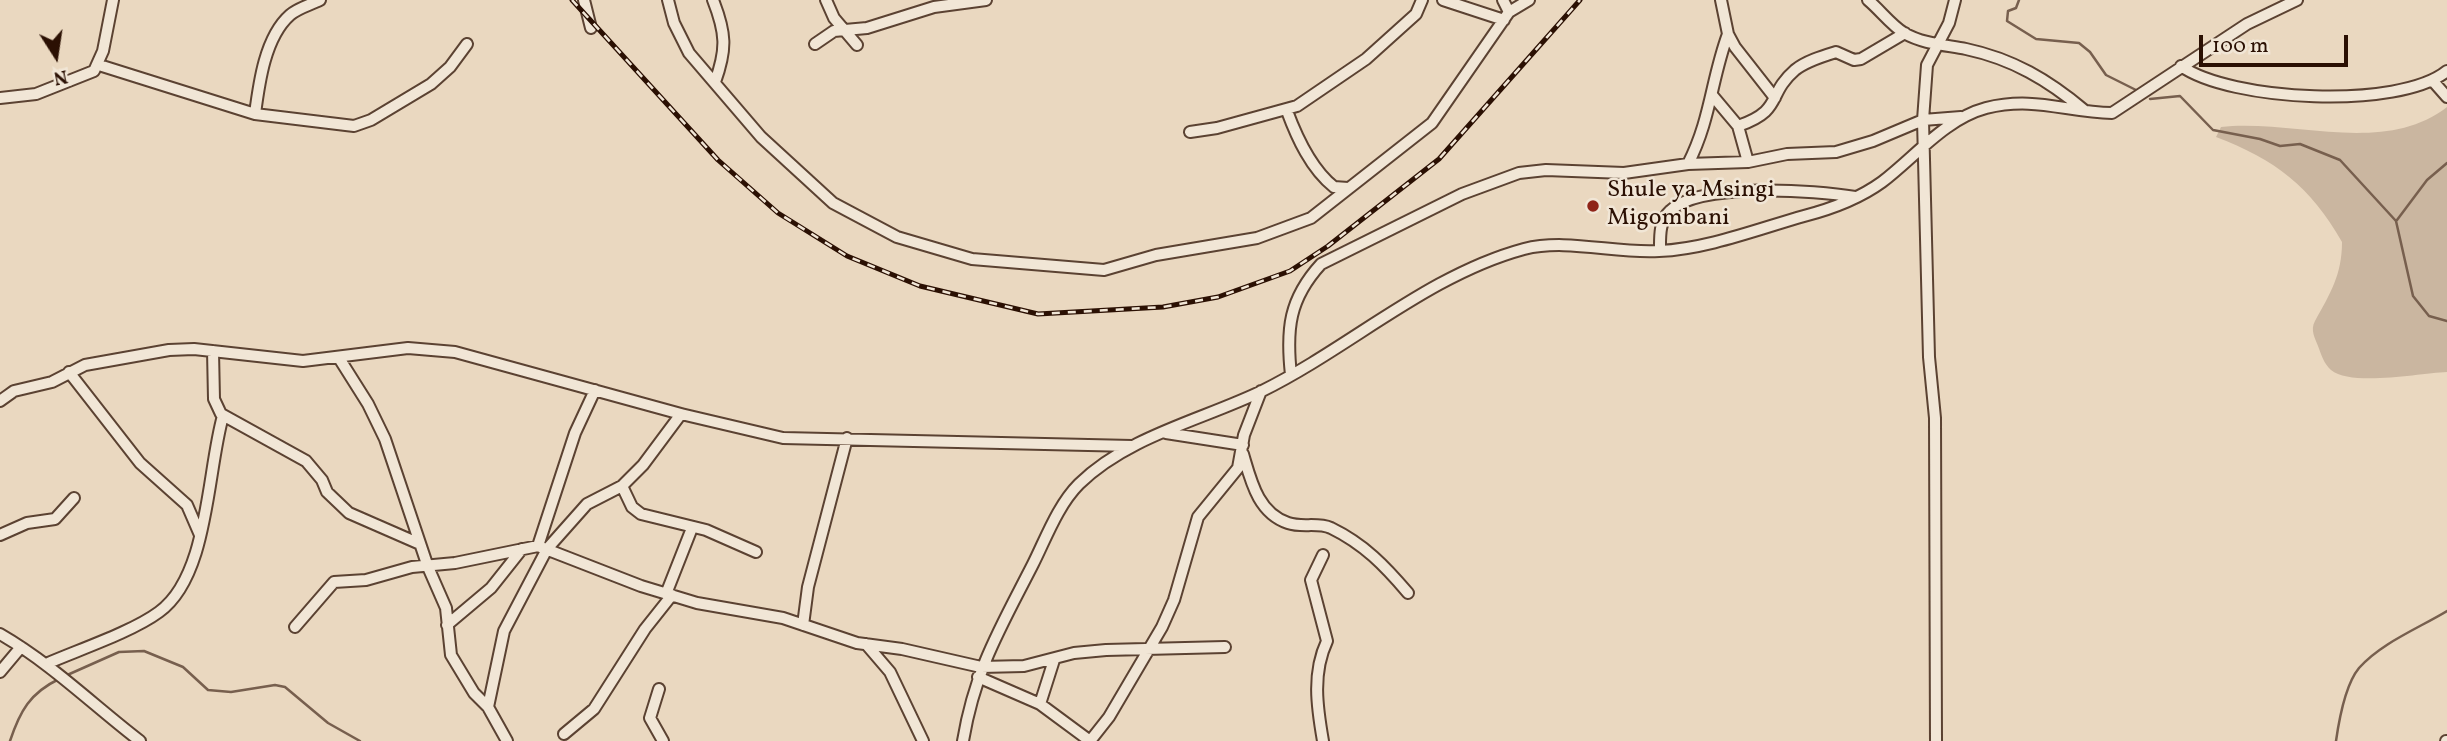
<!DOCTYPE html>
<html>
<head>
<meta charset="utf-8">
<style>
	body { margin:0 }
	#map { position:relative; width:2447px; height:741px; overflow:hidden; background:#ead8c0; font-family:Vollkorn,serif }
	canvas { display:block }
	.north { position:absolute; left:21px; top:21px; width:70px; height:70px; -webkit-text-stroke:5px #f1e6d6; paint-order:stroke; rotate:168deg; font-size:19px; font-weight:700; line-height:28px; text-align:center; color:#2b1003 }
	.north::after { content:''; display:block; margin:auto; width:24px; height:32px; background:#2b1003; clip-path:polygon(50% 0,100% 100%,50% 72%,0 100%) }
	.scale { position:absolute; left:2199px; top:35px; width:149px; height:32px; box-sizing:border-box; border:4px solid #2b1003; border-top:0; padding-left:9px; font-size:21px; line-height:24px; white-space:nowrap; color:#2b1003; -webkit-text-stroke:5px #f1e6d6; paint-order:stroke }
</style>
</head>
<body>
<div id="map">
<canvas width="2447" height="741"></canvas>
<div class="north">N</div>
<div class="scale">100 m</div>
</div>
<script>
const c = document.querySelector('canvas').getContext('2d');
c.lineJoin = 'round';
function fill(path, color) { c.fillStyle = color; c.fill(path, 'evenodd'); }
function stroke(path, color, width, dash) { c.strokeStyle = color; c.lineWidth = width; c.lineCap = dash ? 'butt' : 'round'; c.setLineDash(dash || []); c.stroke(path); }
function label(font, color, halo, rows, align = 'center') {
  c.font = font + ' Vollkorn,serif'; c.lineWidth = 5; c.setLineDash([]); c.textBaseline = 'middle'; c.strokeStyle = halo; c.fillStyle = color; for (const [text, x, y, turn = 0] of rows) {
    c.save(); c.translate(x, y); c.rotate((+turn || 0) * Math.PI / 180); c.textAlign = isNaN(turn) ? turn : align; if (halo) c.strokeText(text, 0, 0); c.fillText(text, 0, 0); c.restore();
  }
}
fill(new Path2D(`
	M2447,107V372C2420,373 2352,387 2331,370C2324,364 2321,354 2318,346C2315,338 2310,330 2315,321C2330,294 2342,275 2342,242C2310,186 2276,160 2216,137L2221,127C2293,119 2384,156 2447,107Z`), '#cab6a0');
stroke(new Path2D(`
	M2019,0L2016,8L2008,11L2007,21L2036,39L2079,43L2090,52L2106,75L2136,90
	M2150,99L2180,96L2213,130L2260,139L2280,146L2300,144L2340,160L2396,221L2413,296L2429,316L2447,321
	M2397,220L2427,180L2447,163
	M65,676L119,652L144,651L183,667L208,690L231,692L275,685L285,687L328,723L360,741
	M10,741C20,711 30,693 59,679
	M2336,741C2339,720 2345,685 2359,668C2381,643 2419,628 2447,611`), '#775f4e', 2.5);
const street = new Path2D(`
	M584,0L591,28
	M668,0L674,23L689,53L761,137L833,203L897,237L972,259L1104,270L1156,255L1257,238L1311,218L1432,123L1509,12L1529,0
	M713,0C726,33 727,49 715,82
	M826,0L834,18L857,45
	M1443,0L1504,20
	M1503,0L1509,12
	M1721,0L1728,34L1735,47L1775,98
	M1868,0C1880,10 1891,25 1904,33C1923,44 1946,45 1966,49C2013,59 2048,80 2084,110
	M815,44L834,31L867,28L934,7L986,0
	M99,65L255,114L354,126L371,120L431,84L450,67L467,44
	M2181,66C2230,101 2399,110 2447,71
	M2432,80L2447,97
	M1712,95L1738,126L1748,162
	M0,98L36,94L94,71L103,51L113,0
	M1287,111C1297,138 1311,169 1334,187L1348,188
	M255,114C259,83 265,37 290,15C298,8 310,5 320,0
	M1738,126C1784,110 1766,95 1795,70C1806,61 1823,56 1836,52L1854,60L1861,59L1905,33
	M1190,132L1217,128L1297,106L1366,59L1416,14L1422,0
	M1688,164C1711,119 1711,80 1728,34
	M1660,251C1660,237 1659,221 1670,211C1699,182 1816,190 1855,197
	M213,351L214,399L221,414L306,461L322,480L327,492L349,513L420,544
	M339,358L368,404L385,439L428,567L446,608L451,655L474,693L488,707L507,741
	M69,372L140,463L187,505L200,535
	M1291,375C1286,329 1289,299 1321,264L1462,194L1519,173L1546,170L1624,173L1688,164L1748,162L1787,154L1836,152L1873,141L1923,120L1961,117
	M0,401L14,391L52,382L85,365L169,350L194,349L303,361L408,348L455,352L681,414L783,438L1132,446
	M1166,433L1243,445
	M1243,454C1251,481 1258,513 1288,523C1302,528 1317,522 1331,528C1364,544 1385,566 1408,593
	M622,486L632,507L641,514L706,530L756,552
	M0,535L27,523L55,519L74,498
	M538,546L575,433L595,390
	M1323,555L1311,580L1327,641C1312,673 1317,707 1323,741
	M666,594L692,528
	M447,625L491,588L522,549
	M803,625L808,587L847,438
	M295,627L334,582L366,580L412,567L455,563L538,546L641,586L697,603L783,618L857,643L902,649L981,667L1024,666L1074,653L1106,650L1225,647
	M0,634C52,664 93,705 140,741
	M866,644L890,672L923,741
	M46,664C78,650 132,632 159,612C209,576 207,471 223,416
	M0,672L21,647
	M978,677L1040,704L1090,741
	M659,689L650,718L663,741
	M1040,704L1054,660
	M488,707L504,631L547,549L587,504L622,486L643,465L681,414
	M564,734L594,709L645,629L672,595
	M963,741C975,669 1001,627 1033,564C1046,538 1058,505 1079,484C1128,436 1202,420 1262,391C1351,347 1428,275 1524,249C1567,238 1616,254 1659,251C1707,249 1758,229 1804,216C1831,209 1860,198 1882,182C1915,157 1945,119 1986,108C2034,96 2066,112 2112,113L2247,24L2297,0
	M1090,741L1109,717L1162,627L1174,600L1198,517L1238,468L1244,435L1261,391
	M1936,741L1935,418L1929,357L1923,120L1927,65L1949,23L1955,0
	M2446,741H2447`);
stroke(street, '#5b4232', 14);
stroke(street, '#f1e6d6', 10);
const rail = new Path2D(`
	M572,0L718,160L778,213L847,256L920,286L1038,314L1163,307L1218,297L1290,271L1328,246L1439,159L1580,0`);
stroke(rail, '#2b1003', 5);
stroke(rail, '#f1e6d6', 2.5, [8]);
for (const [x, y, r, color] of [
	[1593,206,7,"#8f2418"]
]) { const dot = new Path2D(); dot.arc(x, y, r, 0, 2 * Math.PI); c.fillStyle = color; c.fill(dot); stroke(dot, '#f1e6d6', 2.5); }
label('24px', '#2b1003', '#f1e6d6', [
	["Shule ya Msingi",1607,192],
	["Migombani",1607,220]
], 'left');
</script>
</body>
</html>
